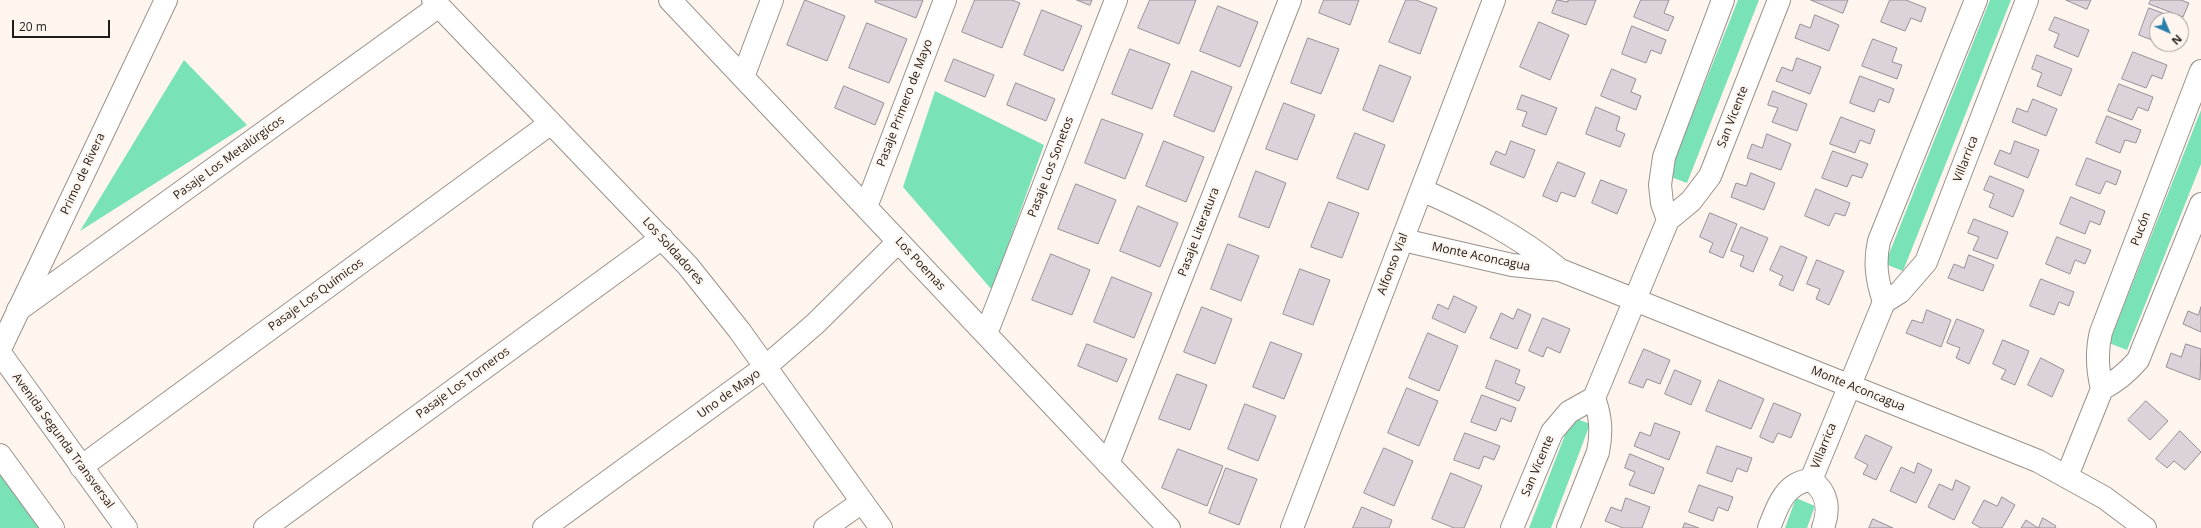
<!DOCTYPE html>
<html>
<head>
<meta charset="utf-8">
<style>
	body { margin:0 }
	#map { position:relative; width:2201px; height:528px; overflow:hidden; background:#fef5ef; font-family:"Open Sans",sans-serif }
	canvas { display:block }
	.north { position:absolute; left:2149px; top:12px; width:40px; height:40px; box-sizing:border-box; background:#fef5ef; border:1px solid #a49e99; border-radius:50%; rotate:135deg; font-size:11px; font-weight:700; line-height:16px; text-align:center; color:#1e1b18 }
	.north::after { content:''; display:block; margin:auto; width:14px; height:18px; background:#2a7eae; clip-path:polygon(50% 0,100% 100%,50% 72%,0 100%) }
	.scale { position:absolute; left:12px; top:20px; width:98px; height:18px; box-sizing:border-box; border:2px solid #1e1b18; border-top:0; padding-left:5px; font-size:12px; line-height:14px; white-space:nowrap; color:#1e1b18; -webkit-text-stroke:3px #fef5ef; paint-order:stroke }
</style>
</head>
<body>
<div id="map">
<canvas width="2201" height="528"></canvas>
<div class="north">N</div>
<div class="scale">20 m</div>
</div>
<script>
const c = document.querySelector('canvas').getContext('2d');
c.lineJoin = 'round';
function fill(path, color) { c.fillStyle = color; c.fill(path, 'evenodd'); }
function stroke(path, color, width, dash) { c.strokeStyle = color; c.lineWidth = width; c.lineCap = dash ? 'butt' : 'round'; c.setLineDash(dash || []); c.stroke(path); }
function label(font, color, halo, rows, align = 'center') {
  c.font = font + ' "Open Sans",sans-serif'; c.lineWidth = 4; c.setLineDash([]); c.textBaseline = 'middle'; c.strokeStyle = halo; c.fillStyle = color; for (const [text, x, y, turn = 0] of rows) {
    c.save(); c.translate(x, y); c.rotate((+turn || 0) * Math.PI / 180); c.textAlign = isNaN(turn) ? turn : align; if (halo) c.strokeText(text, 0, 0); c.fillText(text, 0, 0); c.restore();
  }
}
fill(new Path2D(`
	M1738,0H1759L1687,183L1668,176Z
	M1990,0H2011L1903,271L1885,264Z
	M184,60L247,125L80,231Z
	M935,91L1044,145L992,290L903,187Z
	M2201,110V164L2127,350L2109,343Z
	M1572,417L1590,424L1551,528H1529Z
	M0,473L40,528H0Z
	M1796,498L1815,506L1807,528H1785Z`), '#79e2b6');
const building = new Path2D(`
	M805,0L845,16L827,61L787,45Z
	M876,0H923L916,18L875,2Z
	M975,0H1012L1020,3L1002,48L962,32Z
	M1077,0H1092L1090,5Z
	M1150,0H1196L1179,44L1138,28Z
	M1324,0H1359L1350,25L1319,13Z
	M1406,0H1416L1437,8L1420,54L1389,42Z
	M1557,0L1568,2V0H1596L1586,25L1552,13Z
	M1641,0H1669L1664,13L1674,17L1668,31L1634,17Z
	M1811,0H1848L1843,13Z
	M1890,0H1906L1926,8L1921,22L1911,18L1905,31L1881,22Z
	M2066,0H2091L2087,9Z
	M2151,0H2181L2189,3L2183,17L2149,4Z
	M1218,6L1258,22L1240,67L1200,51Z
	M2149,8L2173,17L2172,20H2157V42L2139,35Z
	M1042,10L1082,26L1063,71L1024,55Z
	M1815,15L1839,25L1829,51L1795,38L1800,24L1810,28Z
	M2055,17L2089,30L2078,57L2054,47L2059,34L2049,30Z
	M1539,22L1569,35L1550,80L1520,67Z
	M867,23L907,39L889,83L849,68Z
	M1632,26L1666,40L1661,54L1651,50L1646,63L1622,54Z
	M1308,38L1339,49L1321,94L1291,83Z
	M1873,39L1897,48L1892,62L1902,65L1897,79L1862,66Z
	M1130,49L1170,64L1152,109L1112,94Z
	M2133,52L2167,65L2162,79L2152,75L2146,88L2122,79Z
	M2037,55L2072,69L2061,96L2037,86L2042,73L2032,69Z
	M1797,58L1821,67L1810,94L1776,81L1782,67L1792,71Z
	M954,59L994,75L985,97L945,81Z
	M1380,65L1411,77L1393,122L1363,110Z
	M1612,69L1636,79L1631,92L1641,96L1636,110L1601,96Z
	M1192,71L1232,87L1214,132L1174,116Z
	M1860,76L1894,89L1889,103L1879,99L1874,112L1850,103Z
	M1016,83L1055,99L1046,121L1007,105Z
	M2119,84L2153,97L2148,111L2138,107L2132,120L2108,111Z
	M844,86L884,103L875,125L835,108Z
	M1773,91L1807,104L1797,131L1772,122L1778,108L1768,105Z
	M1522,95L1557,108L1546,135L1522,126L1527,112L1517,109Z
	M2033,99L2057,109L2046,136L2012,122L2017,108L2027,112Z
	M1284,103L1315,115L1297,160L1266,149Z
	M1596,107L1620,117L1616,130L1625,134L1620,147L1586,134Z
	M2107,116L2141,130L2136,143L2125,140L2120,153L2096,143Z
	M1841,117L1875,130L1870,144L1860,140L1855,153L1830,144Z
	M1102,119L1143,134L1125,179L1085,163Z
	M1355,133L1385,145L1368,190L1337,178Z
	M1767,134L1791,144L1781,170L1747,158L1752,144L1762,148Z
	M1164,141L1204,157L1186,202L1146,186Z
	M1511,141L1535,150L1524,178L1490,164L1496,151L1505,155Z
	M2015,141L2039,150L2028,178L1994,164L2000,150L2010,154Z
	M1833,151L1868,164L1862,178L1852,175L1847,187L1822,178Z
	M2087,158L2121,171L2116,185L2106,181L2100,194L2076,185Z
	M1558,162L1585,173L1575,197L1561,192L1557,202L1543,196Z
	M1256,171L1286,183L1269,228L1239,217Z
	M1751,173L1775,183L1764,210L1731,197L1736,183L1746,186Z
	M1990,176L2024,190L2013,217L1989,207L1994,194L1984,190Z
	M1601,180L1627,190L1617,214L1592,203Z
	M1076,184L1116,200L1098,244L1058,229Z
	M1816,189L1850,203L1845,216L1835,213L1829,226L1805,216Z
	M2071,197L2105,211L2100,225L2090,221L2085,234L2060,224Z
	M1329,202L1359,213L1342,258L1311,247Z
	M1138,206L1178,223L1160,267L1120,251Z
	M1710,213L1737,224L1723,258L1709,252L1713,243L1700,237Z
	M1974,219L2008,232L1997,259L1973,250L1979,237L1968,233Z
	M1741,227L1768,238L1753,272L1740,266L1744,256L1731,251Z
	M2057,237L2091,250L2085,264L2075,260L2070,274L2046,264Z
	M1228,244L1259,256L1241,301L1211,289Z
	M1781,246L1807,257L1793,291L1779,285L1783,276L1770,270Z
	M1051,254L1090,270L1072,315L1032,300Z
	M1969,255L1994,265L1983,291L1948,278L1954,264L1964,268Z
	M1817,260L1844,271L1829,305L1816,299L1820,289L1807,284Z
	M1300,269L1330,280L1313,325L1283,314Z
	M1112,277L1152,293L1134,338L1094,322Z
	M2041,279L2074,292L2069,306L2059,302L2054,315L2030,306Z
	M1454,296L1477,307L1465,333L1432,318L1438,304L1448,309Z
	M1202,307L1232,319L1215,364L1184,352Z
	M2201,307V332L2183,324L2188,311L2198,315Z
	M1518,309L1531,315L1517,349L1490,338L1501,313L1513,319Z
	M1927,310L1951,320L1941,347L1906,333L1912,320L1922,323Z
	M1543,318L1570,329L1560,353L1547,347L1543,357L1529,351Z
	M1957,319L1984,330L1969,364L1956,358L1960,348L1947,343Z
	M1428,333L1458,346L1439,391L1409,378Z
	M2003,340L2029,351L2015,385L2001,379L2006,370L1993,364Z
	M1271,342L1302,354L1284,399L1253,387Z
	M1087,344L1127,359L1117,382L1078,366Z
	M2186,344L2201,349L2200,380L2166,367L2171,353L2181,357Z
	M1644,349L1670,360L1660,384L1647,379L1643,388L1629,383Z
	M2041,358L2064,370L2052,397L2028,385Z
	M1496,360L1520,370L1515,383L1525,387L1519,401L1486,388Z
	M1675,370L1701,381L1691,405L1665,394Z
	M1177,374L1207,385L1190,430L1159,419Z
	M1719,380L1764,399L1751,429L1706,411Z
	M1407,388L1438,401L1419,446L1388,433Z
	M1482,395L1516,408L1511,422L1501,418L1496,431L1471,422Z
	M2146,401L2168,421L2150,440L2128,420Z
	M1774,403L1801,414L1791,438L1778,433L1773,443L1760,437Z
	M1245,404L1276,416L1258,461L1228,449Z
	M1655,423L1680,432L1669,460L1634,446L1640,432L1650,436Z
	M2180,431L2201,452L2185,470L2174,461L2167,468L2156,459Z
	M1465,433L1500,446L1494,460L1484,456L1479,469L1454,460Z
	M1866,435L1892,447L1876,480L1863,474L1868,465L1855,458Z
	M1717,446L1752,458L1747,472L1737,468L1732,482L1707,473Z
	M1384,448L1413,461L1394,506L1364,493Z
	M1178,449L1223,466L1207,506L1162,488Z
	M1630,454L1664,468L1654,494L1629,485L1635,472L1625,468Z
	M1918,463L1932,470L1916,503L1890,491L1901,467L1914,473Z
	M1226,468L1257,479L1239,525L1209,513Z
	M1451,473L1482,486L1464,528H1454L1432,519Z
	M1956,480L1970,487L1954,520L1928,507L1939,484L1952,490Z
	M1699,485L1733,497L1728,511L1718,507L1713,521L1689,512Z
	M2002,497L2015,505L2002,528H1981L1972,523L1984,500L1997,506Z
	M1626,498L1650,507L1642,528H1623L1605,521L1611,507L1621,511Z
	M1362,507L1392,520L1389,528H1353Z
	M2043,518L2056,526L2055,528H2021L2026,520L2038,528Z
	M1873,519L1893,528H1869Z
	M1685,523L1699,528H1683Z`);
fill(building, '#dbd2da');
stroke(building, '#978f96', 1);
const street = new Path2D(`
	M433,0L688,266L739,330L881,528
	M670,0L1169,528
	M1723,0L1664,157L1660,185L1662,203L1668,220L1691,201L1710,176L1779,0
	M1976,0L1879,241C1874,263 1877,281 1884,302L1900,292L1926,262L2027,0
	M2201,71L2101,332C2096,352 2097,369 2102,389C2117,381 2127,373 2138,360L2201,204
	M743,77L772,0
	M1422,190C1471,212 1518,235 1560,270L2038,461L2105,498L2145,528
	M866,207L945,0
	M1403,240L1512,265L1560,270
	M18,310L439,6
	M986,334L1116,0
	M1594,398L1668,220
	M1108,464L1290,0
	M81,467L551,123
	M2067,476L2102,389
	M1811,480L1884,302
	M265,528L662,238
	M544,528L764,368L815,324L898,242
	M825,528L862,502
	M1292,528L1494,0
	M1512,528L1552,432L1569,412L1594,398C1601,417 1602,432 1598,452L1568,528
	M1769,528C1777,507 1785,482 1811,480C1828,492 1830,509 1823,528`);
const secondary = new Path2D(`
	M0,349L166,0
	M0,353L126,528
	M0,455L53,528`);
stroke(street, '#9b918a', 24);
stroke(secondary, '#9b918a', 24);
stroke(street, '#fff', 22);
stroke(secondary, '#fff', 22);
label('12px', '#1e1b18', '#fef5ef', [
	["Pasaje Primero de Mayo",905,103,-69],
	["San Vicente",1733,117,-69],
	["Pasaje Los Metalúrgicos",229,158,-36],
	["Villarrica",1966,159,-69],
	["Pasaje Los Sonetos",1051,167,-69],
	["Primo de Rivera",83,174,-65],
	["Pucón",2141,229,-69],
	["Pasaje Literatura",1199,232,-69],
	["Los Soldadores",673,251,48],
	["Monte Aconcagua",1481,257,12],
	["Los Poemas",920,264,47],
	["Alfonso Vial",1393,264,-69],
	["Pasaje Los Químicos",316,295,-36],
	["Pasaje Los Torneros",463,383,-36],
	["Monte Aconcagua",1858,389,22],
	["Uno de Mayo",729,394,-36],
	["Avenida Segunda Transversal",63,441,54],
	["Villarrica",1824,446,-68],
	["San Vicente",1538,466,-67]
]);
</script>
</body>
</html>
